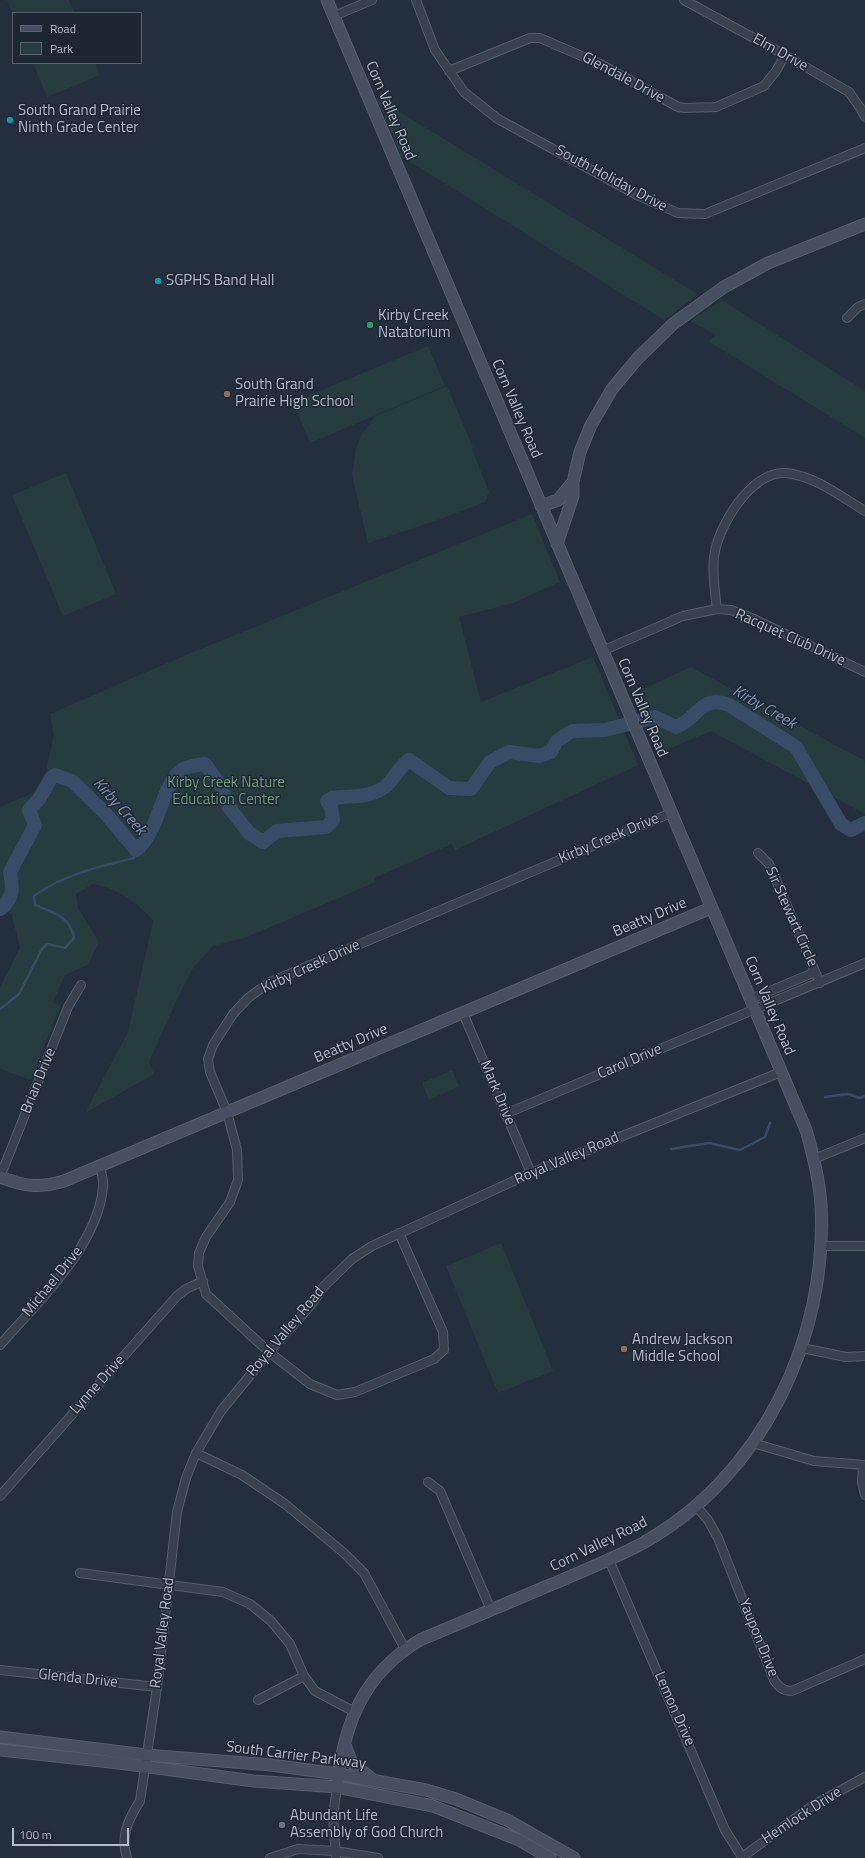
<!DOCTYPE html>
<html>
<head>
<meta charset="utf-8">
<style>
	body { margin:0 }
	#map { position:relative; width:865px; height:1858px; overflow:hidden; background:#242f3e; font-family:"Titillium Web",sans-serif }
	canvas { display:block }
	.legend { position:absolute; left:12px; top:12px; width:130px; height:52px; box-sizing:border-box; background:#1d2633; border:1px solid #59626f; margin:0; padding:5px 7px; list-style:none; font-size:12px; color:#b4bcc9 }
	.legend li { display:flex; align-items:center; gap:8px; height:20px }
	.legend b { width:20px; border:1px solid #59626f }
	.scale { position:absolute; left:12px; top:1828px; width:117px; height:18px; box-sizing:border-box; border:2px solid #b4bcc9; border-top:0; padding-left:5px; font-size:12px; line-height:14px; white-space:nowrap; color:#b4bcc9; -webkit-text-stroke:3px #1d2633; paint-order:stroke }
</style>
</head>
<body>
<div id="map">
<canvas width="865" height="1858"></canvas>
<ul class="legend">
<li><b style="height:5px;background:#465061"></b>Road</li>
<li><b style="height:11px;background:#263c3f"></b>Park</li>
</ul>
<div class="scale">100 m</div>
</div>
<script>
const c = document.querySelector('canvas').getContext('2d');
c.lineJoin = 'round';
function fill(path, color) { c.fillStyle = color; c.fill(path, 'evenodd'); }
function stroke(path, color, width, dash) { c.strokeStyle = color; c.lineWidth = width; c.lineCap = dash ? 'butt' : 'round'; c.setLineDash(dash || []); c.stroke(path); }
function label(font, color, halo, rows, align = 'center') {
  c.font = font + ' "Titillium Web",sans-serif'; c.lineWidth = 3; c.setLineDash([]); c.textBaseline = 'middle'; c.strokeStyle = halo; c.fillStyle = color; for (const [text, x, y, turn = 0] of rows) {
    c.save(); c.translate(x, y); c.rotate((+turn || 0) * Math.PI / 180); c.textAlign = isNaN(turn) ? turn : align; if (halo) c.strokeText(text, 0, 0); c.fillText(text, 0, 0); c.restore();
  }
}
fill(new Path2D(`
	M7,0H69L74,13L13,14Z
	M33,63H95L100,75L47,97Z
	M377,98L686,287L698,294L664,320L401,156Z
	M722,300L865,391V438L708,341L716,335L690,321Z
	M428,346L445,386L310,443L293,402Z
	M447,386L473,448L472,449L489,492L485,502L435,521L368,543L352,475L356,449L361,436L375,416Z
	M66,473L116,594L63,616L12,495Z
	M532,514L560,582L513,603L459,617L481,702L593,657L638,765L455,850L452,844L374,878L376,882L247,937L213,946L193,968L179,995L149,1062L154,1074L85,1113L128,1032L153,921C137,901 118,889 93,884L76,894L78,908L99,942L88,965L65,975L53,1002L60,1006L31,1080L0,1069V987L20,948L12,915L0,904V807L33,793L45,775L54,735L50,714L174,660Z
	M691,667L865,761V814L711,731L660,753L636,692Z
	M452,1070L459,1086L429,1100L422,1083Z
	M501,1243L553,1371L498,1393L446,1266Z`), '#263c3f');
stroke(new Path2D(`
	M0,1009L19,994L42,949L47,944L65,948L74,938C70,916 54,913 35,905L34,896C62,875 101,866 134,858L136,850
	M825,1097L848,1094L860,1098L865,1096
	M671,1149L709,1143L740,1150L765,1137L770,1123`), '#394c67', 2.5);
stroke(new Path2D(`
	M0,909C14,899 13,887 10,872L35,825L29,810L40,798L51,778L55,775L72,781L106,814L136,850C160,832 161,783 183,769C189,765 199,765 205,764L221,786L228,806L249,833L263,842L277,831L326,827L333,820L331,807L327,801L332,798C350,796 375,798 388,784C395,776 400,767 409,760L449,788L471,789L490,762L509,752L539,756L551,752L557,741L572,731L605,730L655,717L676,727C699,718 700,694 729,705L796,747L841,824L851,830L865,823`), '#394c67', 14);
const street = new Path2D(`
	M416,0L435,50L464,92L498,119L639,196L678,213L705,214L865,148
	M684,0L785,55L849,92L861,109L865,117
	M334,16L372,0
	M449,71L530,38H540L600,64L678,107L685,108L716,107L764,86L776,71L785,55
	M847,318L858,307L865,304
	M717,609C715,593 712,574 714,557C717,528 751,470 786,473C815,476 840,496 865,511
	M602,651L683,616L717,609L731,610L754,619L865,672
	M758,853L769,864L820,983
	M751,999L815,972
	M463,1013L531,1173
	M505,1114L865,963
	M814,1159L865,1138
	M0,1177L68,1007L81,985
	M399,1233L443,1332L444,1350L434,1359L355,1392L337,1395L310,1384L269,1352L206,1294L198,1266L199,1253L206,1237L230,1202L238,1180L237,1150L227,1112L210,1072L208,1059L213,1045L233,1014L248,998L270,982L671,813
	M821,1246H865
	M0,1345C37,1303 98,1246 103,1187C104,1180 101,1172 100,1166
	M802,1348L846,1357L865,1356
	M753,1443L814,1461L865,1465
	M196,1453L242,1475L285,1504L344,1553L364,1573L405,1649
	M863,1465L862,1482L865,1495
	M428,1482L440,1491L491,1610
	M0,1496L177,1296L186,1289L203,1281
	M696,1506L708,1520L718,1538L774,1680C779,1687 783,1691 792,1691L865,1659
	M609,1560L725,1830L742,1857
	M80,1573L223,1592L250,1604L271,1621L290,1644L304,1676L315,1691L355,1712
	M0,1670L157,1687
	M258,1700L304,1676
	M127,1858C120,1836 128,1820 140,1801L157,1687L177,1512L186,1478L196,1453L221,1411L269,1352L311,1305L324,1286L352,1259L372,1246L531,1173L781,1072
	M270,1858L298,1849L335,1851L378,1858
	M336,1858L333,1816L337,1787
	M741,1858L812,1806L865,1777`);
const secondary = new Path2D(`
	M327,0L806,1130C813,1154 819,1179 821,1204C828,1339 762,1476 643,1543C613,1559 581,1572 550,1585C507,1603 463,1622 420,1640C363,1674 344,1723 337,1787
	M541,506L558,500L573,482
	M557,544L573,496V482L580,452L591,425L612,389L638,358L673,324L724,287L768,263L865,224
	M0,1177C25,1186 37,1189 64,1181L711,908
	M0,1737L146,1755L271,1765L338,1774L426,1790L456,1799L507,1820L574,1858
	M345,1745L352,1763L371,1778
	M0,1750L119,1763L254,1781L337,1787L433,1806L519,1840L550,1858`);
stroke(street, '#565f6c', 10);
stroke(secondary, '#565f6c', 13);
stroke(street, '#38414e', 8);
stroke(secondary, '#465061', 11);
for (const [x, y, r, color] of [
	[10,120,4,"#0f9aa8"],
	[158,281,4,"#0f9aa8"],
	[370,325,4,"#2e9e5b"],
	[227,394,4,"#8d6e63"],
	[624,1349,4,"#8d6e63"],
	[282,1825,4,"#6b7280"]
]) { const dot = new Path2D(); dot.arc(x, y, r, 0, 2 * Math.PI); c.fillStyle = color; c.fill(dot); stroke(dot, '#1d2633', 1.5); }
label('15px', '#b4bcc9', '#1d2633', [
	["Elm Drive",780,53,29],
	["Glendale Drive",623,78,28],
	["Corn Valley Road",390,111,67],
	["South Holiday Drive",611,179,28],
	["Corn Valley Road",516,409,67],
	["Racquet Club Drive",790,638,24],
	["Corn Valley Road",642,708,67],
	["Kirby Creek Drive",609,839,-23],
	["Sir Stewart Circle",791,917,66],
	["Beatty Drive",650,918,-23],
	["Kirby Creek Drive",311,967,-25],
	["Corn Valley Road",769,1006,67],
	["Beatty Drive",351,1044,-23],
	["Carol Drive",630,1062,-23],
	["Brian Drive",39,1081,-68],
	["Mark Drive",497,1093,67],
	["Royal Valley Road",567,1159,-23],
	["Michael Drive",53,1282,-51],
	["Royal Valley Road",286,1332,-50],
	["Lynne Drive",98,1385,-48],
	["Corn Valley Road",599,1545,-26],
	["Royal Valley Road",163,1633,-83],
	["Yaupon Drive",758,1638,68],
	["Glenda Drive",78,1679,6],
	["Lemon Drive",674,1709,66],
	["South Carrier Parkway",296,1756,7],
	["Hemlock Drive",802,1816,-33]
]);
label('15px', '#b4bcc9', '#1d2633', [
	["South Grand Prairie",18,111],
	["Ninth Grade Center",18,128],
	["SGPHS Band Hall",166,281],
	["Kirby Creek",378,316],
	["Natatorium",378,333],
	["South Grand",235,385],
	["Prairie High School",235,402],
	["Andrew Jackson",632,1340],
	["Middle School",632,1357],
	["Abundant Life",290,1816],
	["Assembly of God Church",290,1833]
], 'left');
label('15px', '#6b9a76', '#1d2633', [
	["Kirby Creek Nature",226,783],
	["Education Center",226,800]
]);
label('italic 16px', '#7c92b1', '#1d2633', [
	["Kirby Creek",764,708,30],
	["Kirby Creek",119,807,48]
]);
</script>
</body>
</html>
